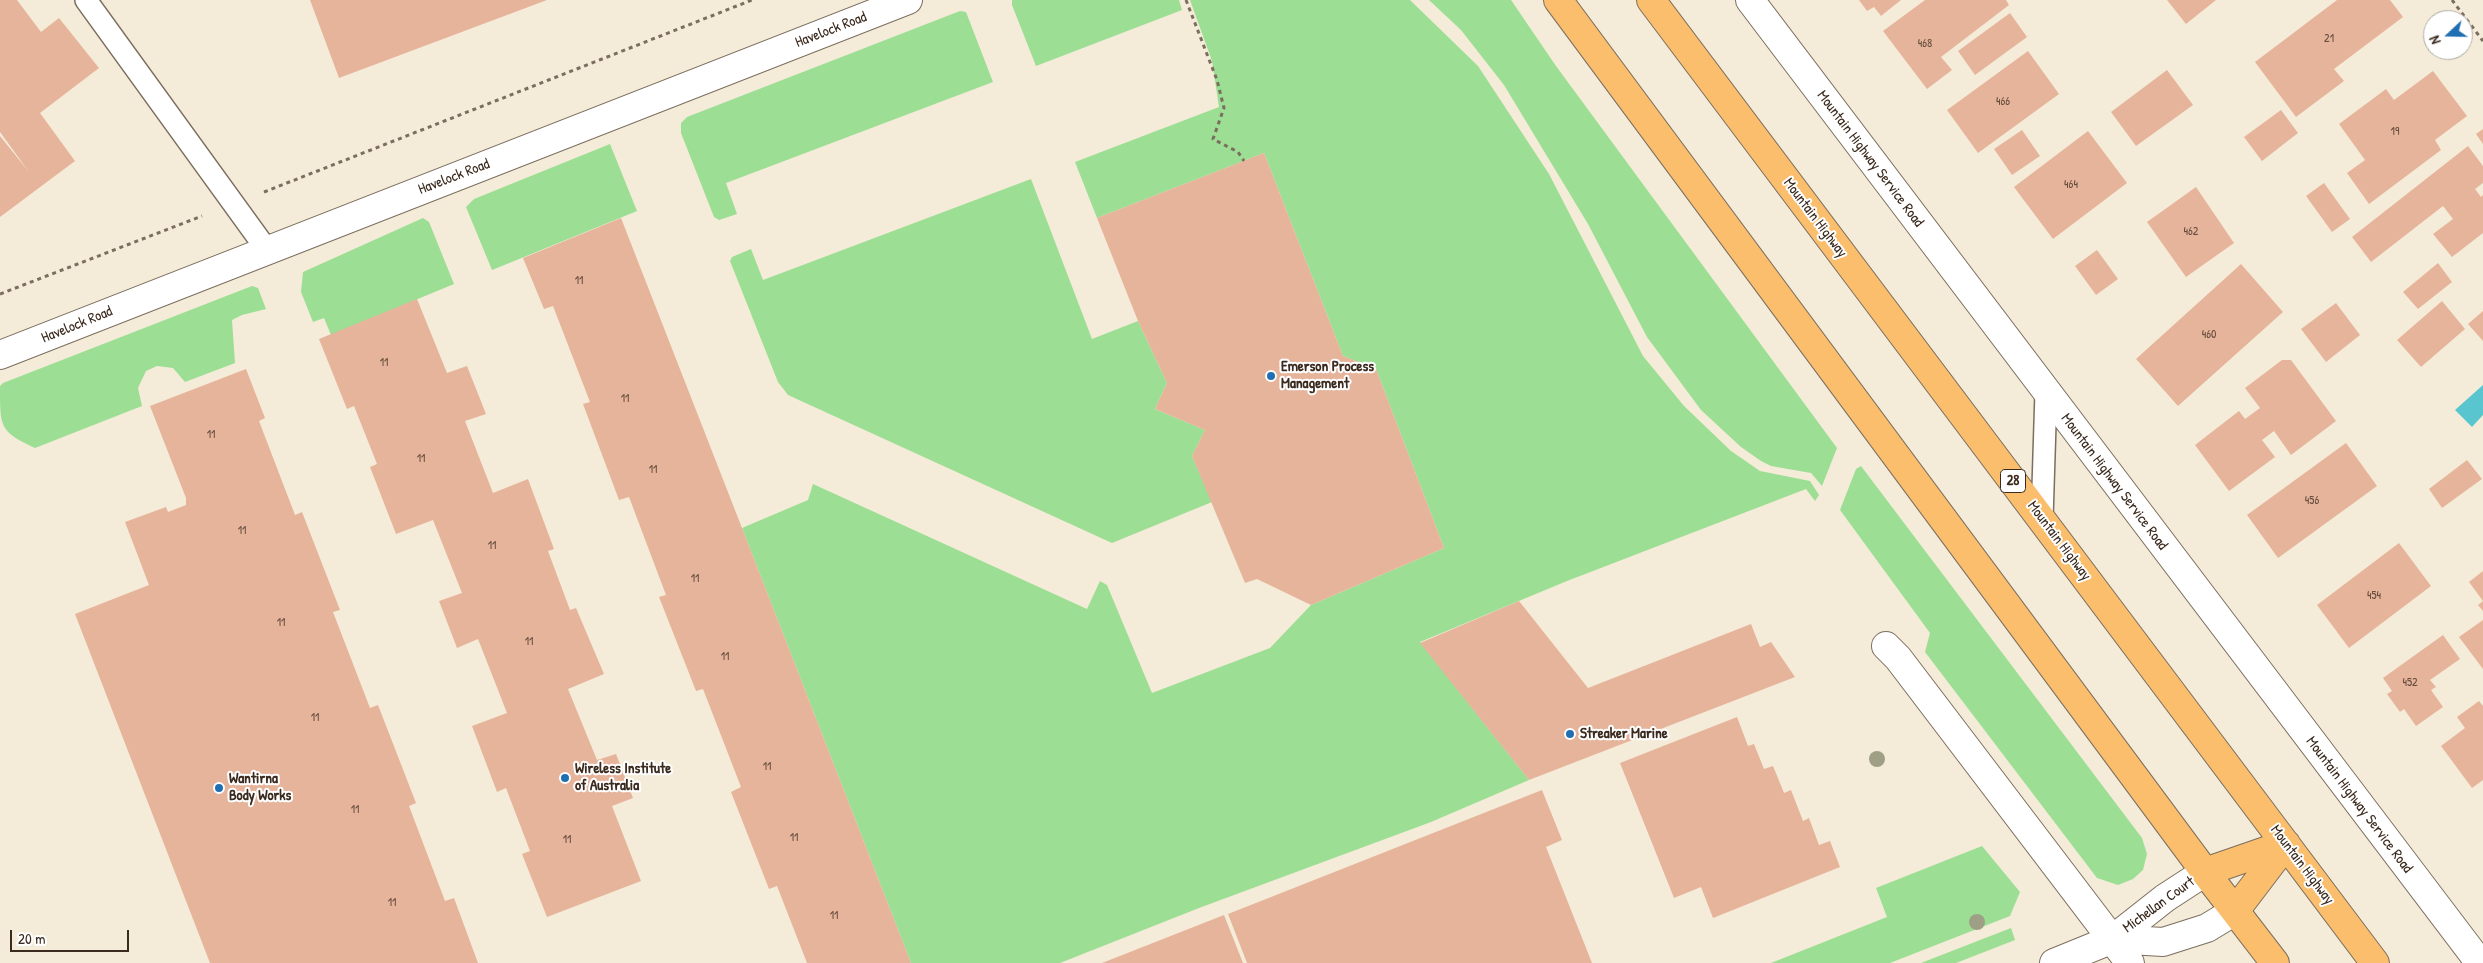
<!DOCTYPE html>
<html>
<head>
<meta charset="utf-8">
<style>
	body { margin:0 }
	#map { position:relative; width:2483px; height:963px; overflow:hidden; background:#f4ecd8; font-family:"Patrick Hand",sans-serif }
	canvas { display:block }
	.north { position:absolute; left:2423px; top:10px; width:50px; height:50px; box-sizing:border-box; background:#fff; border:1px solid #b1aaa5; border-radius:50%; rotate:249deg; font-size:14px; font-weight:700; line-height:20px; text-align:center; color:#3b2a1e }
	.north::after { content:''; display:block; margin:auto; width:18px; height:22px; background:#1f6fb2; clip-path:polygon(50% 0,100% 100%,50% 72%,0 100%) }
	.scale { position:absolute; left:10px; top:930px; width:119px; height:22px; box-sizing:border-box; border:2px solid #3b2a1e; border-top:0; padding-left:6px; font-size:15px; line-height:18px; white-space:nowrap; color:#3b2a1e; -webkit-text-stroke:4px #fff; paint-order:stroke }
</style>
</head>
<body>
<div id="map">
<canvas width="2483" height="963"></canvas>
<div class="north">N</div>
<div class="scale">20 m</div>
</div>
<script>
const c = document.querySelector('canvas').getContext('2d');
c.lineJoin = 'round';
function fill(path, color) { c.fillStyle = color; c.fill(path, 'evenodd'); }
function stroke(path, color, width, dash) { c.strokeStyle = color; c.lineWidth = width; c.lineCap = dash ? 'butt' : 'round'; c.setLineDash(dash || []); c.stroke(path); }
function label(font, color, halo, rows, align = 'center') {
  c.font = font + ' "Patrick Hand",sans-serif'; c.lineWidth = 4; c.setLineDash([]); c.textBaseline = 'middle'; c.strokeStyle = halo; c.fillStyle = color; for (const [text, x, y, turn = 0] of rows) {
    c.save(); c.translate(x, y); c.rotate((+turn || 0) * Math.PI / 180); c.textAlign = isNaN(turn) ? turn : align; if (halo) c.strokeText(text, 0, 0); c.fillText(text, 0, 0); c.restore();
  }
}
fill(new Path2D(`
	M1012,0H1179L1182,10L1036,66L1012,5Z
	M1190,0H1410L1478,66L1549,174L1643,356L1684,406L1731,451L1760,471L1810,481L1819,495L1815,501L1806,489L1567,581L1420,642L1529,780L1431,822L1199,908L1060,963H911L742,528L808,500L813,484L1087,609L1100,581L1107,585L1152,693L1270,648L1311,605L1444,548L1376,369L1343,356L1264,153L1097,218L1075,162L1219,107L1212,61Z
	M1429,0H1511L1556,66L1837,448L1822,486L1811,473L1771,466L1761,461L1741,447L1701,410L1647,337L1588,224L1504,85L1461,30Z
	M960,11L966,12L993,82L726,183L737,214L719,220L714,217L681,133V123L687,117Z
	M610,144L637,211L492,270L466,207L474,199Z
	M1031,179L1092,339L1138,321L1167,383L1155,409L1205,430L1192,456L1212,502L1112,543L788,395L778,382L730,261L732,257L751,249L763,280Z
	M423,218L429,222L454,284L331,335L324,318L313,322L301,292L303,272Z
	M252,286L258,288L266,309L242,315L232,320L235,363L185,382L173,368L157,366L146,371L138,388L142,406L35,448C0,431 0,429 0,386L3,383Z
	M1861,466L2142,838L2147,854L2143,870L2133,879L2118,885L2097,878L1925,652L1930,633L1840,510L1856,469Z
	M1982,846L2020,892L2010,916L1890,963H1771L1887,917L1876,888Z
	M2011,928L2015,940L1956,963H1921Z`), '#9cde94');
fill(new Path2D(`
	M2483,385V415L2472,427L2455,410Z`), '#59c6cf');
fill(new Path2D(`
	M0,0H17L41,32L59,18L99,68L40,113L75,161L0,217V136L29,172L0,132Z
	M310,0H547L339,78Z
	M1859,0H1901L1881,16L1874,7L1867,11Z
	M1925,0H2006L2009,5L1941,57L1952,70L1927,89L1883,31Z
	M2167,0H2216L2186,24Z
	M2337,0H2390L2403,17L2334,69L2344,81L2296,117L2255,62Z
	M2010,13L2027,37L1975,75L1958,51Z
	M2028,51L2059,94L1978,153L1947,110Z
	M2167,70L2193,105L2136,146L2111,112Z
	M2433,71L2467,116L2435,140L2441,150L2369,204L2347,173L2365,160L2339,124L2386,89L2394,100Z
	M2281,110L2298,133L2262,161L2244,137Z
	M2483,129V144L2476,134Z
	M2022,130L2040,156L2012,175L1994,149Z
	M2088,131L2127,183L2053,239L2014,187Z
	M2468,146L2483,166V183L2475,189L2481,197L2483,195V233L2452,257L2433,234L2453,219L2443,206L2371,262L2352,237Z
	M1264,153L1343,356L1376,369L1444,548L1311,605L1257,579L1245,583L1192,456L1205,430L1155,409L1167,383L1138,321L1097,218Z
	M2324,183L2350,219L2332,232L2306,196Z
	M2196,187L2234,243L2186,277L2147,222Z
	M621,218L742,528L911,963H807L777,886L769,889L731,792L741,787L703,689L696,691L659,597L666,595L629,497L619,500L583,404L590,402L553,306L544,309L523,258Z
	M2097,250L2118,279L2096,295L2075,266Z
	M2438,263L2452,282L2418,309L2403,292Z
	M2241,264L2283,312L2178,406L2136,359Z
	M417,299L447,373L467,366L486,414L465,421L493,493L528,479L554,549L548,551L570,610L576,608L604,674L568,689L597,760L616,754L633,798L612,806L641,881L547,917L522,854L530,851L506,788L497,792L472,726L507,713L478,639L457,648L439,601L462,593L433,520L396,534L370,467L377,464L354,406L347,409L319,339Z
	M2442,301L2465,329L2421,367L2397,340Z
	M2336,303L2360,335L2326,362L2301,329Z
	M2483,311V341L2468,324Z
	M2282,360H2291L2336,421L2291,455L2274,431L2262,440L2275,457L2229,491L2195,445L2239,411L2245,419L2260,408L2245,388Z
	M246,369L265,418L259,421L295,515L302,512L340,610L333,612L370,708L378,705L416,803L409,806L445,901L454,898L478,963H210L75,614L149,585L125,522L166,507L168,512L186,505V498L150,406Z
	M2346,443L2377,486L2278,558L2247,515Z
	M2467,460L2482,479L2442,508L2429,489Z
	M2399,543L2431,586L2349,648L2317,605Z
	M2483,571V611L2478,605L2483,601L2469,582Z
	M1519,601L1588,688L1751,624L1760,647L1771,642L1795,677L1529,780L1420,643Z
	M2483,620V669L2459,637Z
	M2443,635L2460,659L2430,680L2436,687L2431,690L2443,707L2416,726L2404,709L2400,712L2387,694L2392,691L2383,678Z
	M2479,701L2483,706V780L2472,788L2441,746L2465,728L2457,717Z
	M1737,717L1748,746L1754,744L1764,769L1773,766L1784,793L1791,790L1803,821L1809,818L1819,845L1830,841L1840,867L1713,918L1701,887L1674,898L1620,763Z
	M1542,790L1562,840L1546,847L1592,963H1247L1228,914Z
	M1224,915L1243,963H1102Z`), '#e6b49b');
const service = new Path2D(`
	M86,0L267,250
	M2042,519L2046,392`);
const minor = new Path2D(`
	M1750,0L2480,963
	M0,355L908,0
	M1886,646L1898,658L2130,963
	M2113,939L2163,942L2207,928L2235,911
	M2054,963L2113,939L2165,898L2205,872`);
const primary = new Path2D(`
	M1558,0L2205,872L2275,963
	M1651,0L2375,963
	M2205,872L2286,844
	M2235,911L2286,844`);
stroke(service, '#7c6e5f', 24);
stroke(minor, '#7c6e5f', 30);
stroke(primary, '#7c6e5f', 30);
stroke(new Path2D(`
	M1186,0L1217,80L1224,108L1213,139L1238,152L1244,161
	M2452,0L2483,41
	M264,192L752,0
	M0,294L202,216`), '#7c6e5f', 3, [4, 4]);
stroke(service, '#fff', 21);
stroke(minor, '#fff', 28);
stroke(primary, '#fabe6d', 28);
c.fillStyle = '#9e9f85';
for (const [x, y] of [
	[1877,759],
	[1977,922]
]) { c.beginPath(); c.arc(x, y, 8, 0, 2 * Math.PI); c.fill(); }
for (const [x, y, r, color] of [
	[1271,376,5,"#1f6fb2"],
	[1570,734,5,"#1f6fb2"],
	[565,778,5,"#1f6fb2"],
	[219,788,5,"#1f6fb2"]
]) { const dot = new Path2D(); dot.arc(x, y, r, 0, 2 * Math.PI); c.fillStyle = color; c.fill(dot); stroke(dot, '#fff', 2); }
label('12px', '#664c3d', null, [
	["21",2329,39],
	["468",1925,44],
	["466",2003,102],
	["19",2395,132],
	["464",2071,185],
	["462",2191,232],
	["11",579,281],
	["460",2209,335],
	["11",384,363],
	["11",625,399],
	["11",211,435],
	["11",421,459],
	["11",653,470],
	["456",2312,501],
	["11",242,531],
	["11",492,546],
	["11",695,579],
	["454",2374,596],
	["11",281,623],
	["11",529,642],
	["11",725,657],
	["452",2410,683],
	["11",315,718],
	["11",767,767],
	["11",355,810],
	["11",794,838],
	["11",567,840],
	["11",392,903],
	["11",834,916]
]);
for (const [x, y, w] of [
	[2013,481,25]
]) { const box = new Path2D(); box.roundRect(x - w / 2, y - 11.5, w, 23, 4); c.fillStyle = '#fff'; c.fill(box); stroke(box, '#3b2a1e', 1); }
label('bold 14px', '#3b2a1e', null, [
	["28",2013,481]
]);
label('15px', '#3b2a1e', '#fff', [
	["Havelock Road",831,30,-21],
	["Mountain Highway Service Road",1870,159,53],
	["Havelock Road",454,177,-21],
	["Mountain Highway",1815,218,53],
	["Havelock Road",77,325,-22],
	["Mountain Highway Service Road",2114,482,53],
	["Mountain Highway",2059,541,53],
	["Mountain Highway Service Road",2359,805,53],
	["Mountain Highway",2302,865,53],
	["Michellan Court",2159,905,-36]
]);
label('bold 15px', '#3b2a1e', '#fff', [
	["Emerson Process",1281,367],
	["Management",1281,384],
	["Streaker Marine",1580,734],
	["Wireless Institute",575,769],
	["of Australia",575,786],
	["Wantirna",229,779],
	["Body Works",229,796]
], 'left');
</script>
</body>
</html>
